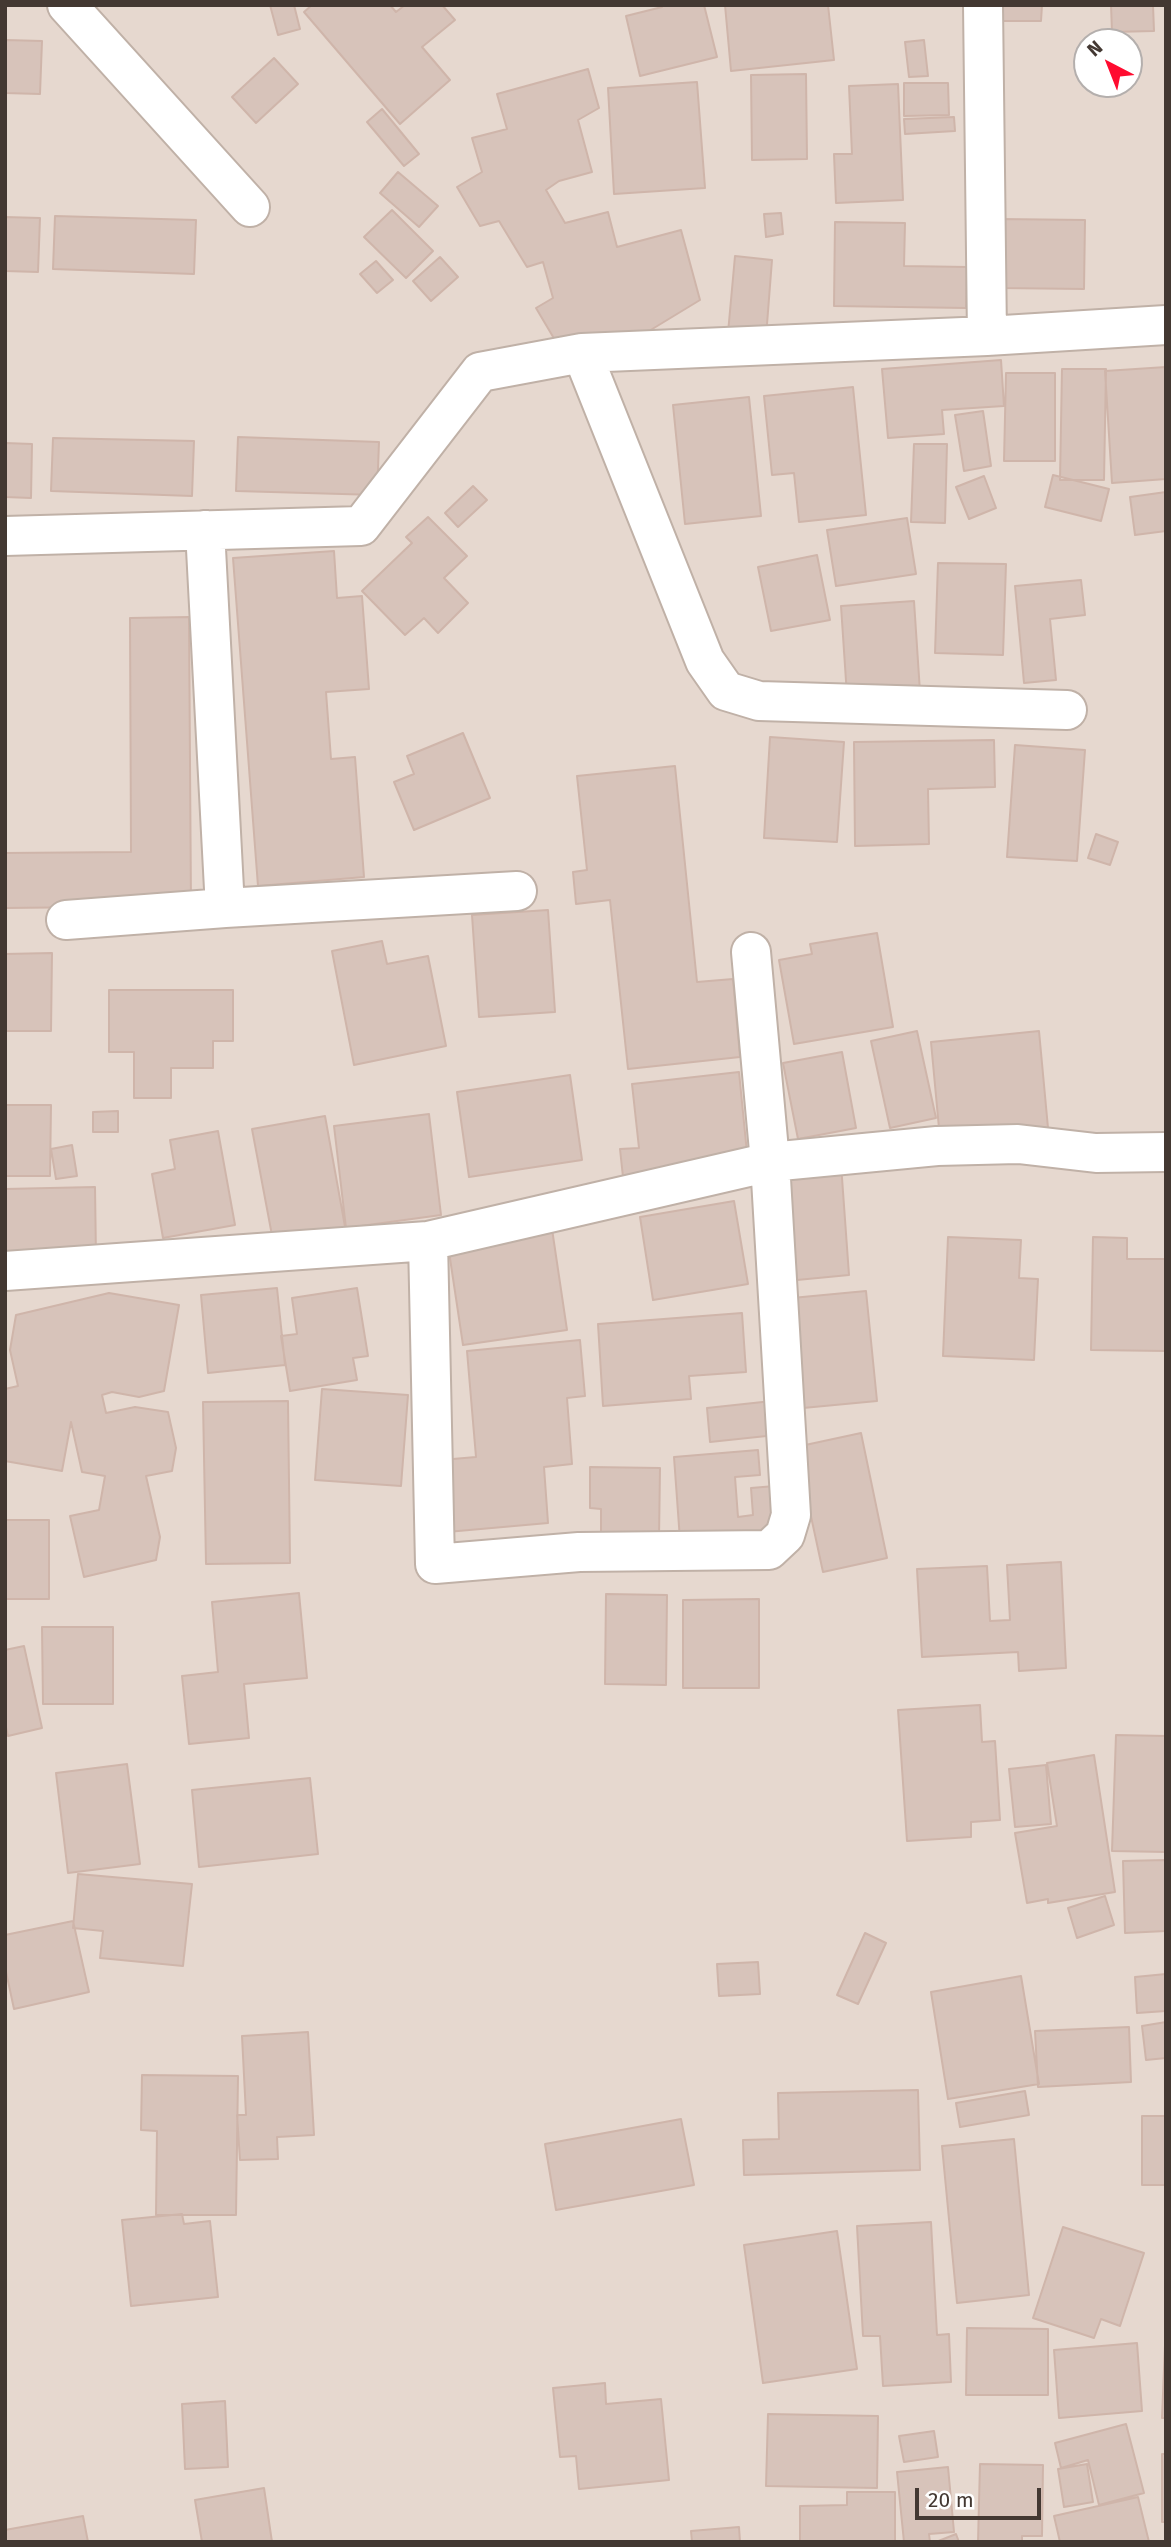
<!DOCTYPE html>
<html>
<head>
<meta charset="utf-8">
<style>
	body { margin:0 }
	#map { position:relative; width:1171px; height:2547px; overflow:hidden; background:#f2e8e2; font-family:"Fira Sans",sans-serif }
	canvas { display:block }
	.frame { position:absolute; inset:0; border:7px solid #433832; pointer-events:none }
	.north { position:absolute; left:1073px; top:28px; width:70px; height:70px; box-sizing:border-box; background:#fff; border:2px solid #b4afad; border-radius:50%; rotate:318deg; font-size:19px; font-weight:700; line-height:28px; text-align:center; color:#433832 }
	.north::after { content:''; display:block; margin:auto; width:24px; height:32px; background:#ff0c30; clip-path:polygon(50% 0,100% 100%,50% 72%,0 100%) }
	.scale { position:absolute; left:915px; top:2488px; width:126px; height:32px; box-sizing:border-box; border:4px solid #433832; border-top:0; padding-left:9px; font-size:21px; line-height:24px; white-space:nowrap; color:#433832; -webkit-text-stroke:5px #fff; paint-order:stroke }
</style>
</head>
<body>
<div id="map">
<canvas width="1171" height="2547"></canvas>
<div class="frame"></div>
<div class="north">N</div>
<div class="scale">20 m</div>
</div>
<script>
const c = document.querySelector('canvas').getContext('2d');
c.lineJoin = 'round';
function fill(path, color) { c.fillStyle = color; c.fill(path, 'evenodd'); }
function stroke(path, color, width, dash) { c.strokeStyle = color; c.lineWidth = width; c.lineCap = dash ? 'butt' : 'round'; c.setLineDash(dash || []); c.stroke(path); }
fill(new Path2D(`
	M5,5H1166V2542H5ZM1087,42H1129V84H1087Z`), '#e6d8cf');
const building = new Path2D(`
	M270,5H294L300,29L278,35Z
	M312,5H390L396,12L405,5H442L455,20L422,47L450,80L400,124L304,12Z
	M662,5H704L717,57L640,76L626,16L662,7Z
	M725,5H828L834,60L731,71Z
	M999,5H1042L1041,21H999Z
	M1111,5H1153L1154,31L1112,32Z
	M5,40L42,41L40,94L5,93Z
	M924,40L928,76L909,77L905,42Z
	M274,58L298,84L256,123L232,97Z
	M588,69L599,108L578,120L592,172L559,181L546,190L565,223L608,212L617,247L681,230L700,300L649,331L562,352L536,308L553,298L543,262L527,267L499,221L480,226L457,187L482,172L472,138L507,129L497,94Z
	M806,74L807,159L752,160L751,75Z
	M697,82L705,188L614,194L608,88Z
	M904,83H948L949,115L904,116Z
	M898,84L903,200L836,203L834,154H852L849,86Z
	M382,109L419,154L404,166L367,122Z
	M954,117L955,131L905,134L904,119Z
	M398,172L438,206L419,227L380,193Z
	M392,210L433,251L406,278L364,237Z
	M781,213L783,234L766,237L764,214Z
	M55,216L196,220L194,274L53,269Z
	M5,217L40,218L38,272L5,271Z
	M1000,219L1085,220L1084,289L999,288Z
	M835,222L905,223L904,266L967,267L966,308L834,306Z
	M735,256L772,260L766,337L728,333Z
	M440,257L458,277L431,301L413,281Z
	M376,261L393,280L377,293L360,274Z
	M1001,360L1004,406L942,410L944,434L888,438L882,369Z
	M1166,367V479L1112,483L1105,371Z
	M1062,369H1106L1104,480H1060Z
	M1006,373H1055V461H1004Z
	M853,387L866,515L799,522L794,473L772,475L764,396Z
	M749,397L761,516L685,524L673,405Z
	M983,411L991,466L964,471L955,415Z
	M238,437L379,442L377,495L236,491Z
	M53,438L194,441L192,496L51,491Z
	M5,443L32,444L31,498L5,497Z
	M914,444H947L945,523L911,522Z
	M1053,475L1109,489L1101,521L1045,507Z
	M984,476L996,508L969,519L956,487Z
	M473,486L487,500L458,527L445,513Z
	M1166,492V531L1135,535L1130,497Z
	M428,517L467,556L444,578L468,603L438,633L424,618L405,635L362,591L412,543L406,537Z
	M907,518L916,574L836,586L827,530Z
	M334,551L337,598L362,596L369,689L326,692L331,759L355,757L364,877L258,886L233,558Z
	M817,555L830,620L771,631L758,567Z
	M938,563L1006,564L1003,655L935,653Z
	M1081,580L1085,615L1050,619L1056,680L1024,683L1015,586Z
	M914,601L920,692L847,696L841,606Z
	M189,617L191,906L5,908V853L131,852L130,618Z
	M463,733L490,798L414,830L394,782L414,774L407,756Z
	M770,737L844,742L837,842L764,838Z
	M994,740L995,787L928,789L929,844L855,846L854,742Z
	M1015,745L1085,750L1077,861L1007,857Z
	M675,766L697,982L733,979L740,1057L628,1069L610,900L576,904L573,872L587,870L577,776Z
	M1096,834L1118,842L1110,865L1088,858Z
	M548,910L555,1012L479,1017L472,915Z
	M877,933L893,1027L794,1044L779,960L812,954L810,944Z
	M382,941L387,964L428,956L446,1046L354,1065L332,951Z
	M52,953L51,1031H5V954Z
	M109,990H233V1041H213V1068H171V1098H134V1052H109Z
	M917,1031L936,1118L890,1128L871,1041Z
	M1039,1031L1048,1128L940,1139L931,1042Z
	M842,1052L856,1128L798,1139L783,1063Z
	M739,1072L748,1163L623,1177L620,1149L639,1148L632,1084Z
	M570,1075L582,1160L469,1177L457,1092Z
	M5,1105H51L50,1176H5Z
	M118,1111V1132H93V1112Z
	M429,1114L441,1215L346,1228L334,1126Z
	M325,1116L346,1232L274,1246L252,1129Z
	M218,1131L235,1225L163,1238L152,1174L175,1169L170,1140Z
	M72,1145L77,1176L56,1179L51,1149Z
	M841,1164L849,1275L797,1280L787,1169Z
	M95,1187L96,1258L5,1260V1189Z
	M734,1201L748,1284L653,1300L640,1217Z
	M552,1229L567,1330L463,1345L448,1245Z
	M948,1237L1021,1240L1019,1278L1038,1279L1034,1360L943,1356Z
	M1093,1237L1127,1238V1259H1166V1351L1091,1350Z
	M277,1288L285,1365L208,1373L201,1295Z
	M357,1288L368,1356L353,1358L357,1380L290,1391L281,1336L297,1334L292,1298Z
	M866,1291L877,1401L803,1408L792,1298Z
	M109,1293L179,1305L164,1391L139,1397L112,1392L102,1395L106,1413L135,1407L168,1412L176,1448L172,1471L146,1476L160,1537L156,1560L84,1577L70,1516L99,1510L105,1476L82,1472L71,1422L62,1471L5,1461V1389L18,1386L10,1350L16,1315Z
	M742,1313L746,1372L689,1376L691,1399L603,1406L598,1324Z
	M580,1340L585,1396L567,1398L572,1464L544,1467L548,1523L447,1532L441,1460L476,1457L467,1351Z
	M322,1389L408,1395L401,1486L315,1480Z
	M288,1401L290,1563L206,1564L203,1402Z
	M772,1401L776,1435L710,1442L707,1408Z
	M861,1433L887,1558L823,1572L796,1447Z
	M758,1450L760,1475L735,1477L738,1517L753,1515L751,1488L775,1486L779,1532L680,1540L674,1457Z
	M590,1467L660,1468L659,1538H601V1509L590,1508Z
	M5,1520H49V1599H5Z
	M1061,1562L1066,1668L1019,1671L1018,1652L922,1657L917,1569L987,1566L990,1621L1010,1620L1007,1565Z
	M299,1593L307,1678L244,1684L249,1738L189,1744L182,1676L218,1672L212,1602Z
	M606,1594L667,1595L666,1685L605,1684Z
	M759,1599V1688H683V1600Z
	M42,1627H113V1704H43Z
	M24,1646L42,1728L8,1736L5,1723V1650Z
	M980,1705L982,1742L995,1741L1000,1820L971,1822V1837L907,1841L898,1710Z
	M1116,1735L1166,1736V1852L1112,1851Z
	M1094,1755L1115,1892L1048,1903V1899L1027,1903L1015,1833L1057,1826L1047,1763Z
	M127,1764L140,1864L68,1873L56,1773Z
	M1046,1765L1051,1824L1015,1827L1009,1769Z
	M310,1778L318,1854L199,1867L192,1790Z
	M1166,1860V1931L1125,1933L1123,1861Z
	M78,1874L192,1884L183,1966L100,1958L103,1931L73,1928Z
	M1105,1896L1114,1925L1077,1938L1068,1908Z
	M73,1921L89,1992L14,2009L5,1967V1935Z
	M865,1933L886,1943L858,2004L837,1995Z
	M758,1962L760,1994L719,1996L717,1964Z
	M1166,1974V2011L1137,2013L1135,1977Z
	M1021,1976L1039,2084L948,2099L931,1992Z
	M1166,2022V2058L1146,2060L1142,2026Z
	M1129,2027L1131,2082L1038,2087L1035,2031Z
	M308,2032L314,2135L277,2137L278,2159L240,2160L237,2115H246L242,2036Z
	M142,2075L238,2076L236,2215H156L157,2131L141,2130Z
	M918,2090L920,2170L744,2175L743,2140L779,2139L778,2093Z
	M1025,2091L1029,2115L960,2127L956,2103Z
	M1142,2116H1166V2185H1142Z
	M681,2119L694,2185L556,2210L545,2144Z
	M1014,2139L1029,2295L957,2303L942,2146Z
	M182,2214L184,2224L210,2221L218,2297L131,2306L122,2220Z
	M931,2222L937,2335L949,2334L951,2382L883,2386L880,2336H863L857,2226Z
	M1063,2227L1144,2253L1120,2326L1101,2319L1094,2338L1033,2318Z
	M837,2231L857,2369L763,2383L744,2245Z
	M1166,2321V2418H1162Z
	M967,2328L1048,2329V2395H966Z
	M1137,2343L1142,2411L1059,2418L1054,2350Z
	M605,2383L606,2404L661,2399L669,2480L579,2489L576,2456L560,2457L553,2388Z
	M225,2401L228,2467L185,2469L182,2404Z
	M768,2414L878,2416L877,2488L766,2486Z
	M1126,2424L1144,2493L1099,2505L1088,2460L1061,2468L1055,2443Z
	M934,2431L938,2457L904,2462L899,2436Z
	M1162,2454H1166V2522H1162Z
	M980,2464L1043,2465L1042,2536H1022V2542H978Z
	M1087,2464L1093,2502L1064,2507L1058,2469Z
	M948,2467L954,2532L929,2534L930,2542H904L897,2472Z
	M264,2488L272,2542H202L195,2500Z
	M847,2492H895V2542H800V2506L847,2505Z
	M1138,2497L1149,2542H1060L1054,2516Z
	M83,2516L88,2542H5V2530Z
	M739,2527L740,2542H692L691,2531Z
	M956,2534L959,2542H936Z`);
fill(building, '#d7c3ba');
stroke(building, '#cfb5aa', 2);
const street = new Path2D(`
	M67,5L250,207
	M983,5L987,336
	M582,353L705,661L726,691L759,701L1067,710
	M205,530L225,908L517,891
	M5,536L361,526L480,372L582,353L987,336L1166,325
	M66,920L225,908
	M428,1241C431,1349 432,1456 435,1564L579,1552L769,1550L785,1535L791,1515L770,1162L751,952
	M5,1271L428,1241L770,1162L937,1146L1018,1144L1096,1153L1166,1152`);
stroke(street, '#c0b1a7', 42);
stroke(street, '#fff', 38);
</script>
</body>
</html>
